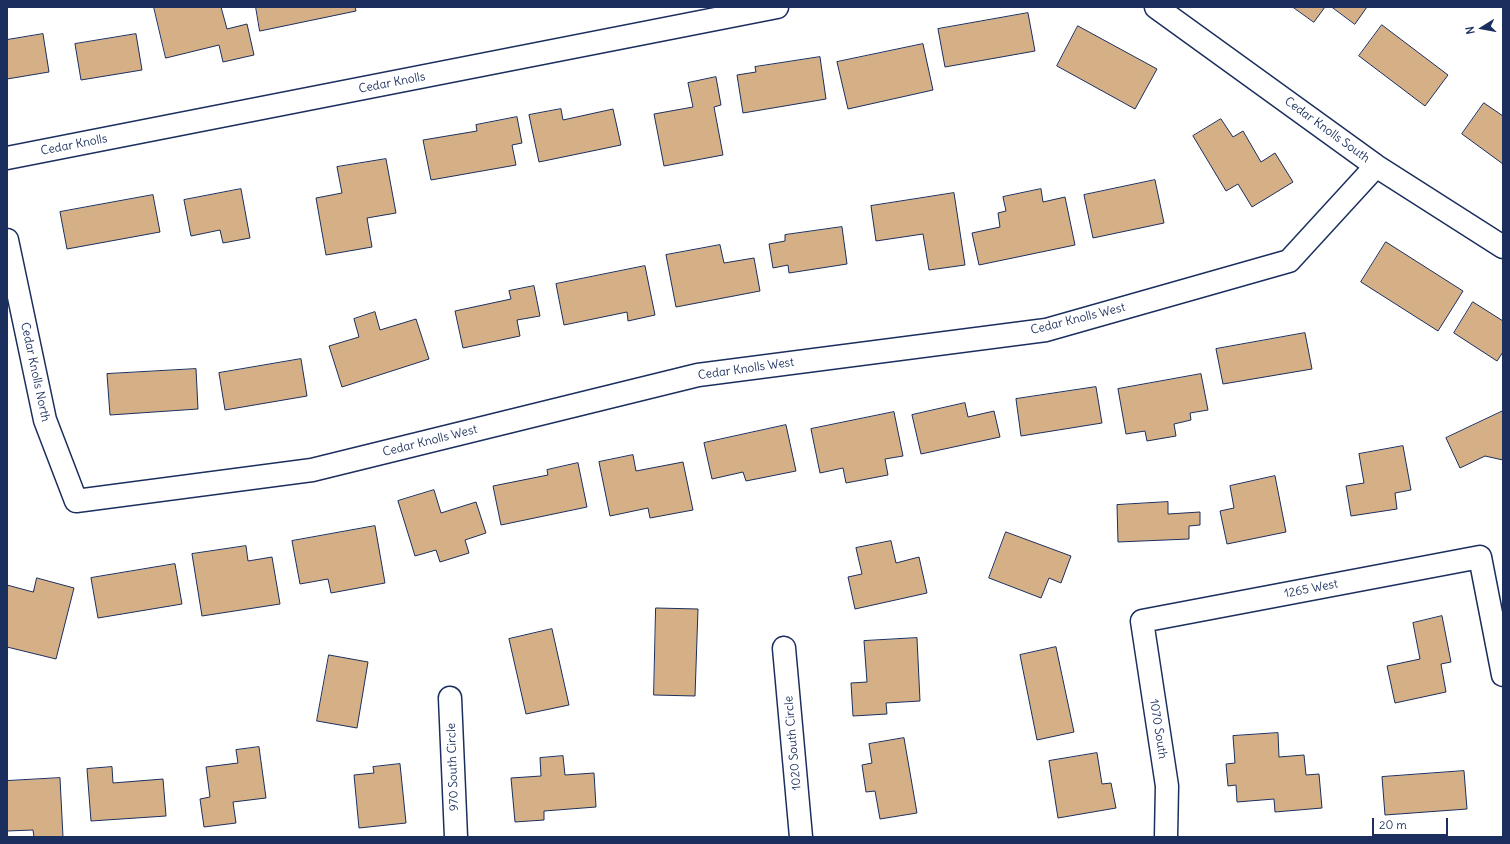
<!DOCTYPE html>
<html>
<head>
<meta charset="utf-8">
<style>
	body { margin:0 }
	#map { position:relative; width:1510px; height:844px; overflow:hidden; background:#fff; font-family:Delius,sans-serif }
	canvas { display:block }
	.frame { position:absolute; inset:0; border:8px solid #1b2f5e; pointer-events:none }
	.north { position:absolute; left:1462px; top:8px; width:40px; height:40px; -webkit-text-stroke:3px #fff; paint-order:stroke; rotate:259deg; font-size:11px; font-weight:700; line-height:16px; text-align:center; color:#1b2f5e }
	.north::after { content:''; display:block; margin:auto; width:14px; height:18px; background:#1b2f5e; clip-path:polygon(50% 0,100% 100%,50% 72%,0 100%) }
	.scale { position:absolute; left:1372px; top:818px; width:76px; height:18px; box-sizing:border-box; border:2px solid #1b2f5e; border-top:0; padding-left:5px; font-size:12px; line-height:14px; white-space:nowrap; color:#1b2f5e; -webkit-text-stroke:3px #fff; paint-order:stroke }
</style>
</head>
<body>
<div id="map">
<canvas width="1510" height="844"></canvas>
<div class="frame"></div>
<div class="north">N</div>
<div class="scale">20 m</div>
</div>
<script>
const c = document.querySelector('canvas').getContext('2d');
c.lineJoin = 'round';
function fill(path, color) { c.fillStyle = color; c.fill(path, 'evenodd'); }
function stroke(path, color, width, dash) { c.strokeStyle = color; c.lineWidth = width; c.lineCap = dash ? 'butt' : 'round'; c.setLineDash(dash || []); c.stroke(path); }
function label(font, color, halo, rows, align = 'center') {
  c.font = font + ' Delius,sans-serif'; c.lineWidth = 3; c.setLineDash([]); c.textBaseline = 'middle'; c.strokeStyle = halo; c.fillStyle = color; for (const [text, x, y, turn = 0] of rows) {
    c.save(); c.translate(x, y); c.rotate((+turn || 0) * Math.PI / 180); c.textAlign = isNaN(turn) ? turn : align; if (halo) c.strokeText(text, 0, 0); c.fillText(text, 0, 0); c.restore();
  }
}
const building = new Path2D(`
	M154,7H221L227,29L247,24L254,55L223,62L219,45L166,58Z
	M256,7H355L356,11L260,31Z
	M1293,7H1325L1314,22Z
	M1332,7H1367L1355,24Z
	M1028,13L1035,51L945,67L938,29Z
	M1382,25L1448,75L1425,106L1359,56Z
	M1078,26L1157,69L1135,109L1057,66Z
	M43,34L49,72L7,79V40Z
	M136,34L142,70L81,80L75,44Z
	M923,44L933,90L848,109L837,62Z
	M820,57L826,99L743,113L737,75L756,72L755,67Z
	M716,77L721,105L714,107L723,155L664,166L654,114L693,107L688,83Z
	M1484,103L1503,116V164L1462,134Z
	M561,109L563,120L613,109L621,145L539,162L529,115Z
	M517,117L522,143L512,145L516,165L431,180L423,140L477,131L476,125Z
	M1221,119L1233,137L1243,131L1261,162L1275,153L1293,182L1252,207L1238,184L1226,191L1193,136Z
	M386,159L396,213L367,218L372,247L326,255L316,198L342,193L337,167Z
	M1155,180L1164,223L1093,238L1084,195Z
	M241,189L250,238L223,243L220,230L191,236L184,200Z
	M1041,189L1043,202L1065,197L1075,245L979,265L972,233L1000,227L998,213L1006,211L1003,197Z
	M954,193L965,265L929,270L923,234L876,241L871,206Z
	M153,195L160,232L67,249L60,212Z
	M842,227L847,264L789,273L788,265L773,268L769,244L785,241V235Z
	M1386,242L1463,291L1438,331L1361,282Z
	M720,245L724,263L754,258L760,291L676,307L666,255Z
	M645,266L655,315L628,321L627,312L564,325L556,284Z
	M534,286L540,316L517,320L520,336L463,348L455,311L511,299L509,291Z
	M1473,302L1503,321V352L1497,361L1454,333Z
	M375,312L380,330L416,319L429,359L342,387L329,346L359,337L354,319Z
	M1305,333L1312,369L1223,384L1216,349Z
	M301,359L307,396L225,410L219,373Z
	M196,369L198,409L110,415L107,374Z
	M1201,374L1208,410L1190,413L1191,420L1174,424L1176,436L1147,441L1145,431L1126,434L1118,389Z
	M1096,387L1102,423L1021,436L1016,399Z
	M965,403L968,417L994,411L1000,437L921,454L912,415Z
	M1503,411V460L1485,456L1460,468L1446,438Z
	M894,412L903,456L885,459L888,475L846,483L843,468L820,473L811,429Z
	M786,425L796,471L746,481L743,472L712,479L704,443Z
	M1403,446L1411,490L1395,493L1397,509L1351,516L1346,486L1364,483L1359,454Z
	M633,455L636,471L683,462L693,510L650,518L648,508L610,516L599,462Z
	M578,463L587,507L501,525L493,486L548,475L547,470Z
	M1275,476L1286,532L1227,544L1220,511L1234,508L1230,486Z
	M434,490L441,513L476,502L486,533L465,540L469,553L440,562L436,550L415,556L398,501Z
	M1168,502V514L1200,512V525L1189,526V539L1118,542L1117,505Z
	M375,526L385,583L331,593L328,579L300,584L292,541Z
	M1006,532L1071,556L1061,583L1049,578L1041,598L989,578Z
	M891,541L896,563L919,557L927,593L855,609L848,577L862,574L856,548Z
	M246,546L248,561L272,557L280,604L202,616L192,554Z
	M175,564L182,604L98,618L91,578Z
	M37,578L74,588L56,659L7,647V585L33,592Z
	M656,608L698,609L695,696L654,695Z
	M1442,616L1451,662L1441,664L1446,692L1395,703L1387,666L1420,659L1413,623Z
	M552,629L569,705L526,714L509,639Z
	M917,638L920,701L886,703L887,714L853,716L851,683L867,682L864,641Z
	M1056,647L1074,732L1037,740L1020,655Z
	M329,655L368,662L357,728L317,721Z
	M1278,733L1279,757L1304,755L1306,775L1319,774L1322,808L1275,812L1274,799L1237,802L1236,785L1228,786L1226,764L1235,763L1233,736Z
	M904,738L917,813L880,819L875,791L866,792L862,765L872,763L869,744Z
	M259,747L266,798L233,802L236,823L204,827L200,799L210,797L206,767L238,763L236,750Z
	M1097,753L1102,784L1111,783L1116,808L1058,818L1049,761Z
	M563,756L565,775L594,773L596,807L544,811V820L515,822L511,778L541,776L540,758Z
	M400,764L406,823L359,828L354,775L374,773L373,767Z
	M112,767L113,783L163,779L166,816L91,821L87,769Z
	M1464,771L1467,809L1385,815L1382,777Z
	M60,778L63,837H34L33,830L7,831V781Z`);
fill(building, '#d5b087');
stroke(building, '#1b2f5e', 1);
const street = new Path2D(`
	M1156,7L1376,166L1503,247
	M7,240L45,420L76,501L312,470L698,375L1046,330L1289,261L1376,166
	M784,648L801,837
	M450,698L456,837
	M1166,837L1167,786L1142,621L1480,557L1503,675`);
const secondary = new Path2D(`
	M7,158L777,7`);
stroke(street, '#1b2f5e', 25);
stroke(secondary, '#1b2f5e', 25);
stroke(street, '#fff', 22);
stroke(secondary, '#fff', 22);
label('12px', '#1b2f5e', '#fff', [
	["Cedar Knolls",392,83,-11],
	["Cedar Knolls South",1327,130,36],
	["Cedar Knolls",74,145,-11],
	["Cedar Knolls West",1078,319,-14],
	["Cedar Knolls West",746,369,-8],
	["Cedar Knolls North",35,372,78],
	["Cedar Knolls West",430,441,-14],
	["1265 West",1311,589,-11],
	["1070 South",1158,729,81],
	["1020 South Circle",793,743,-95],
	["970 South Circle",453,767,-92]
]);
</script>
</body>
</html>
